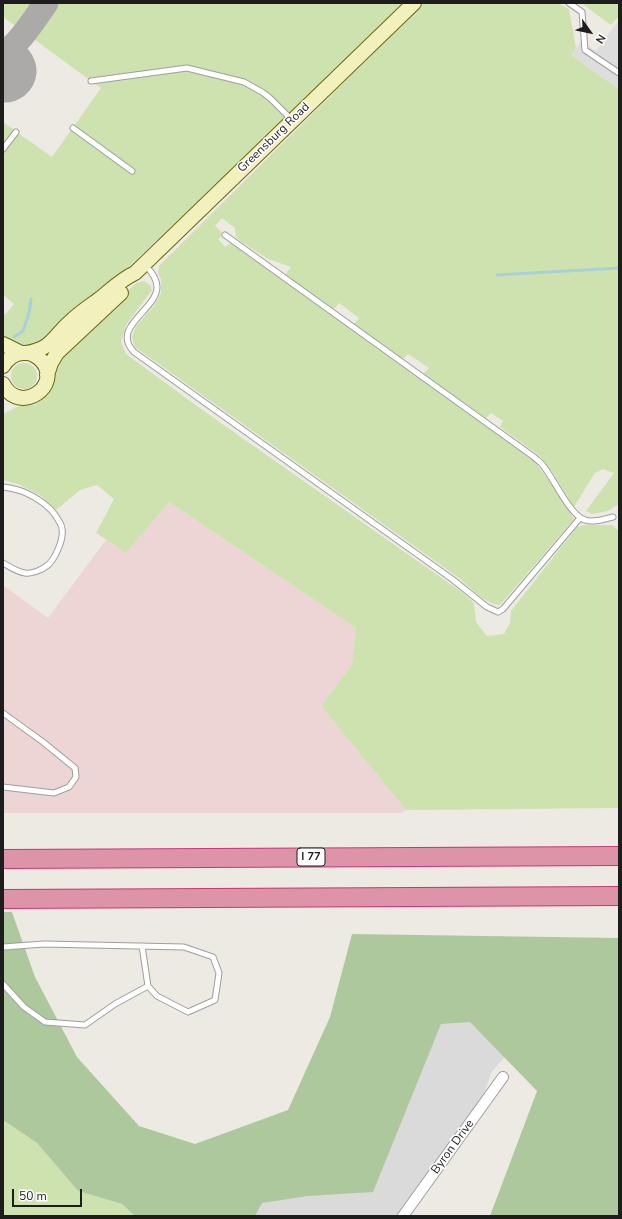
<!DOCTYPE html>
<html>
<head>
<meta charset="utf-8">
<style>
	body { margin:0 }
	#map { position:relative; width:622px; height:1219px; overflow:hidden; background:#edeae4; font-family:"Nunito Sans",sans-serif }
	canvas { display:block }
	.frame { position:absolute; inset:0; border:4px solid #1d1d1d; pointer-events:none }
	.north { position:absolute; left:570px; top:12px; width:40px; height:40px; -webkit-text-stroke:3px #fff; paint-order:stroke; rotate:123deg; font-size:11px; font-weight:700; line-height:16px; text-align:center; color:#1d1d1d }
	.north::after { content:''; display:block; margin:auto; width:14px; height:18px; background:#1d1d1d; clip-path:polygon(50% 0,100% 100%,50% 72%,0 100%) }
	.scale { position:absolute; left:12px; top:1189px; width:70px; height:18px; box-sizing:border-box; border:2px solid #1d1d1d; border-top:0; padding-left:5px; font-size:12px; line-height:14px; white-space:nowrap; color:#1d1d1d; -webkit-text-stroke:3px #fff; paint-order:stroke }
</style>
</head>
<body>
<div id="map">
<canvas width="622" height="1219"></canvas>
<div class="frame"></div>
<div class="north">N</div>
<div class="scale">50 m</div>
</div>
<script>
const c = document.querySelector('canvas').getContext('2d');
c.lineJoin = 'round';
function fill(path, color) { c.fillStyle = color; c.fill(path, 'evenodd'); }
function stroke(path, color, width, dash) { c.strokeStyle = color; c.lineWidth = width; c.lineCap = dash ? 'butt' : 'round'; c.setLineDash(dash || []); c.stroke(path); }
function label(font, color, halo, rows, align = 'center') {
  c.font = font + ' "Nunito Sans",sans-serif'; c.lineWidth = 3; c.setLineDash([]); c.textBaseline = 'middle'; c.strokeStyle = halo; c.fillStyle = color; for (const [text, x, y, turn = 0] of rows) {
    c.save(); c.translate(x, y); c.rotate((+turn || 0) * Math.PI / 180); c.textAlign = isNaN(turn) ? turn : align; if (halo) c.strokeText(text, 0, 0); c.fillText(text, 0, 0); c.restore();
  }
}
fill(new Path2D(`
	M427,987L510,1049L502,1060L491,1073L483,1097L398,1216H249Z`), '#dbdada');
fill(new Path2D(`
	M169,502L356,628L352,664L321,706L406,810L401,813H3V585L48,618L106,540L126,553Z`), '#edd5d6');
fill(new Path2D(`
	M3,3H406L121,274L120,279L32,348L18,346L3,339V313L6,314L14,304L3,295V122L52,157L101,88L3,17Z
	M424,3H558L569,9L576,48L571,55L619,89V504L608,511L592,514L586,511L614,473L603,469L595,473L574,507L553,473L540,456L500,427L503,421L491,413L486,418L423,374L429,368L408,354L403,359L354,324L359,318L339,303L334,309L285,275L291,267L268,259L236,238L235,228L222,218L215,226L222,232L219,240L225,247L231,243L531,458C540,468 548,478 555,489C561,499 567,509 574,519L500,605C485,604 470,587 459,578L135,347L132,337L136,326L154,306L161,293V279L158,273L159,266Z
	M581,3H619V16L611,25Z
	M144,281L150,285L152,290L126,325L121,342L126,354L201,409L463,593L474,603L476,622L487,636L504,634L510,623L511,611L577,527L584,525H612L619,531V808L406,810L321,706L352,664L356,628L169,502L126,553L96,533L114,499L97,485L80,490L56,510L40,495L18,484L3,480V414L19,406L35,405L50,390L55,368L65,352L136,283Z
	M11 376a13 13 0 1 1 26 0a13 13 0 1 1-26 0Z
	M3,1120L37,1143L78,1191L122,1204L135,1216H3Z`), '#cde2af');
fill(new Path2D(`
	M3,912H12L35,977L77,1057L139,1126L195,1144L288,1110L330,1017L352,934L619,938V1216H490L537,1091L470,1022L441,1024L373,1192L308,1196L262,1203L255,1216H135L122,1204L78,1191L37,1143L3,1120Z`), '#aec89d');
fill(new Path2D(`
	M618,21L619,22V89L571,55L581,41L596,51Z`), '#ddd');
stroke(new Path2D(`
	M497,275L619,268
	M14,337L23,331L29,313L31,299`), '#a9d0d6', 3);
stroke(new Path2D(`
	M3,53C19,45 35,18 46,3`), '#acaaa8', 25);
stroke(new Path2D(`
	M3,70L5,71`), '#acaaa8', 63);
const lane = new Path2D(`
	M569,3L582,12L585,50L619,73
	M91,81L187,68L244,82L262,92L270,98L292,120
	M73,128L132,171
	M3,149L16,132
	M225,235L534,457C536,459 539,461 541,463C553,476 569,515 585,520C593,523 604,519 613,517
	M145,265C151,271 157,278 157,287C157,310 110,327 134,352L452,579L487,607L498,612L503,609L580,518
	M3,487C10,488 17,489 24,492C36,497 51,507 57,518C59,521 62,526 62,529C64,539 55,559 48,565C42,570 32,574 25,573C17,572 10,567 3,563
	M3,713L43,742L75,768L76,777L69,787L54,793L3,787
	M3,947L44,944L184,947L213,957L219,973L215,1000L188,1012L157,996L148,986L142,946
	M3,984L24,1007L45,1022L85,1025L115,1004L148,986`);
const street = new Path2D(`
	M403,1216L503,1077`);
const secondary = new Path2D(`
	M3,344L21,353
	M26,353C52,349 53,337 70,322C80,312 92,305 102,297C113,288 122,279 135,273L414,3
	M3,366C8,358 15,352 26,353C32,353 38,357 42,361C63,386 19,416 3,384
	M47,375L51,363L57,353L121,293`);
const highway = new Path2D(`
	M3,859L619,856
	M3,899L619,896`);
stroke(lane, '#9e9e9e', 7);
stroke(street, '#9e9e9e', 12);
stroke(secondary, '#676810', 16);
stroke(highway, '#c63775', 20);
stroke(lane, '#fff', 5);
stroke(street, '#fff', 10);
stroke(secondary, '#f2f0bd', 14);
stroke(highway, '#dd94a8', 18);
for (const [x, y, w] of [
	[311,857,28]
]) { const box = new Path2D(); box.roundRect(x - w / 2, y - 9, w, 18, 3); c.fillStyle = '#fff'; c.fill(box); stroke(box, '#1d1d1d', 1); }
label('bold 11px', '#1d1d1d', null, [
	["I 77",311,857]
]);
label('12px', '#1d1d1d', '#fff', [
	["Greensburg Road",274,138,-44],
	["Byron Drive",453,1147,-54]
]);
</script>
</body>
</html>
